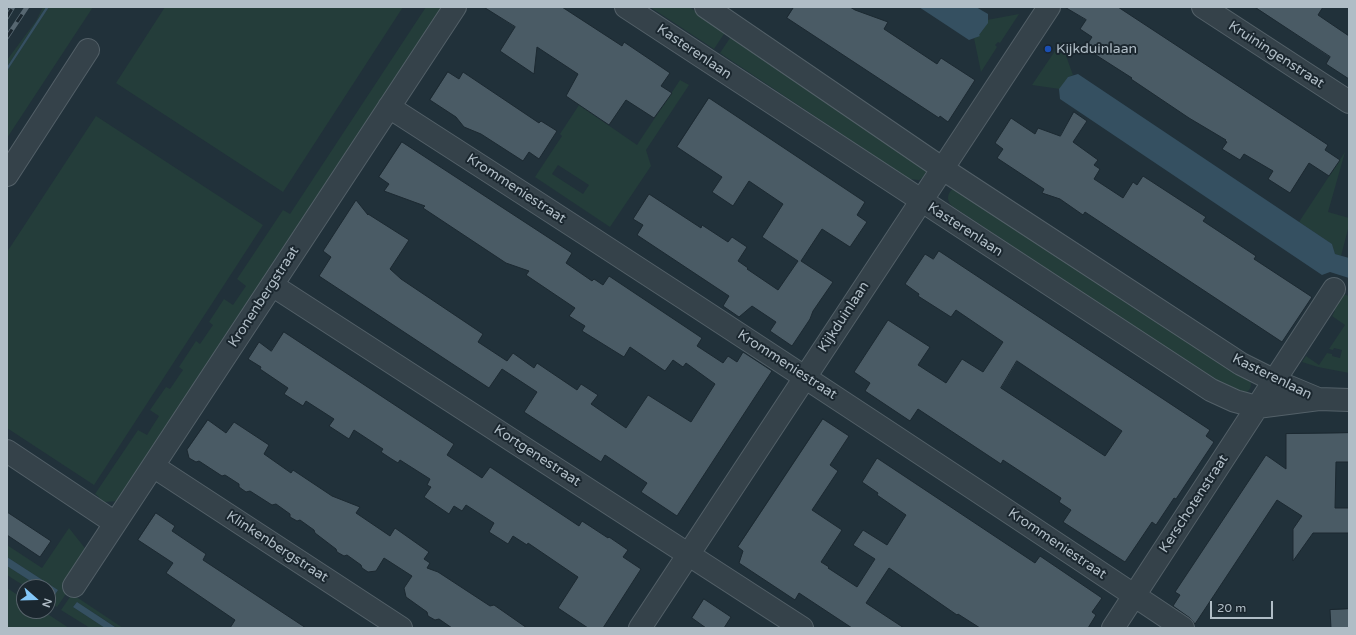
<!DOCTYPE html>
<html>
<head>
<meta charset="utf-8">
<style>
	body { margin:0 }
	#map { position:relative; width:1356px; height:635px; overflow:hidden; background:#21313a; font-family:"Varela Round",sans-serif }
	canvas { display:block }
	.frame { position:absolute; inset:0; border:8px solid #b0bdc6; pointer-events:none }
	.north { position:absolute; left:16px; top:579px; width:40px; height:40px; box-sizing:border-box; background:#1b272f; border:1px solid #57636b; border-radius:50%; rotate:110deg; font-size:11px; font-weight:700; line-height:16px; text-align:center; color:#b0bdc6 }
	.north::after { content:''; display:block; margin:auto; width:14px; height:18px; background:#83c7f8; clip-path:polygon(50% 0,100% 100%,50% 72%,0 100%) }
	.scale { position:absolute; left:1210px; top:601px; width:63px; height:18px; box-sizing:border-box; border:2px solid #b0bdc6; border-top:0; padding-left:5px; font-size:12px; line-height:14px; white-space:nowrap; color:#b0bdc6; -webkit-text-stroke:3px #1b272f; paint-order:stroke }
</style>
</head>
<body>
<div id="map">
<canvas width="1356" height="635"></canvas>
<div class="frame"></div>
<div class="north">N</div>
<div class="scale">20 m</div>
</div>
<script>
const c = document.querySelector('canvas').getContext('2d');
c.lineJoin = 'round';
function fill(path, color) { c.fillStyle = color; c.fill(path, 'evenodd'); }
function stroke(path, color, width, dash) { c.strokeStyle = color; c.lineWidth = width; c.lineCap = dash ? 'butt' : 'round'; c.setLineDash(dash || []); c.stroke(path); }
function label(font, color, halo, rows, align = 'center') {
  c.font = font + ' "Varela Round",sans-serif'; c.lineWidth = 4; c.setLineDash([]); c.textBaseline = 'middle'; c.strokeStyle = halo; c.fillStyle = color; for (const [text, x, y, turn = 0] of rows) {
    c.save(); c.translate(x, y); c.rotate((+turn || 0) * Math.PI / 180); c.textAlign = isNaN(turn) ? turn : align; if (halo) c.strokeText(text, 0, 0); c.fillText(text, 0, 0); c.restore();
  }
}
fill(new Path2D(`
	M43,7H46L7,67V60L36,21Z
	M49,7H93L7,138V71Z
	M165,7H403L283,192L116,83Z
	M426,7H449L122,501L103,502L99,499V497L95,494L138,430L147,435L159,416L150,410L166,387L170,389L183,370L179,367L196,341L200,344L213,325L209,322L224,299L233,305L246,286L237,279L283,210L290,214Z
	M650,7H689L726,31L714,49Z
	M1019,14L1000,43L998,42L995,45L997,47L981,72L974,38C979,36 987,26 987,20Z
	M732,35L927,169L924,177L919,180L909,179L720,53Z
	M1061,42L1073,75L1068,77L1060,89L1032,85Z
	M680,80L689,85L646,150L651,166L610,227L535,177L562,136L560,134L579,105L637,145ZM558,165L589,185L583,194L552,174Z
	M96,116L263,225L94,485L7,428V252Z
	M1345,152L1328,212L1349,218V225L1341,256L1335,254L1332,244L1299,222Z
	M955,187L1250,379C1252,385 1251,389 1246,393H1234L952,206C945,199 948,192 955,187Z
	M1337,292L1349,296V373L1318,367L1302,362L1306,356L1319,365L1327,353L1332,354V356L1340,358L1342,350L1334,348L1333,350L1329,349L1345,325L1332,316L1335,311L1332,309Z
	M69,528L88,552L68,591L57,607L48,601V592L54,596L58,590L7,557V545L42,568Z
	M7,566L40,587H26L7,575Z
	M7,588L24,599V611H43L69,628H7Z
	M72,594L123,628H117L77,602L73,607L105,628H90L61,610Z`), '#243d3a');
fill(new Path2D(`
	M46,7H49L7,71V67Z
	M919,7H976L988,14V23L979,35L980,36L969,40Z
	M1078,74L1332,244L1335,254L1349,258V278L1330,272L1322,275L1060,99L1059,89L1068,77Z
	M7,557L58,590L54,596L48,592V587H40L7,566Z
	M77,602L115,627L117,628H105L73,607Z`), '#355061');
const building = new Path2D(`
	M484,7H562L622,46L624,42L670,73L661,86L672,93L654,118L626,100L609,125L566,96L578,74L537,47L534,74L500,51L515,27Z
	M794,7H850L855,10L888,22L884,29L937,64L941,58L975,80L948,122L940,116L939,118L787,18Z
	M1065,7H1118L1328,145L1325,150L1340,160L1329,176L1309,163L1290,193L1268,179L1273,171L1244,154L1240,160L1222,149L1227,142L1225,141L1226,140L1189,118L1131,79L1132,78L1085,48L1092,37L1080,29L1086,20Z
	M1255,7H1323L1318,15L1349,36V79L1326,64L1330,57Z
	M448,72L459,79L463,72L539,123L541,121L557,131L539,159L529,152L523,161L481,134L464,127L456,117L430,100Z
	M709,98L865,202L857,215L867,222L850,247L822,229L801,261L833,282L813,311L810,319L792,346L770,331L776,322L752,306L739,317L723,306L729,296L637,235L643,225L633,219L649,194L701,228L702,225L728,242L732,237L747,247L738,261L748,268L747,269L778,290L798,261L762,237L783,204L749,181L733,206L712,192L722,177L677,147Z
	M1074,112L1087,121L1073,142L1098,160L1094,165L1100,169L1094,179L1123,198L1133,182L1137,185L1143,176L1206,217L1203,221L1256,256L1254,259L1312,297L1282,342L1085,212L1083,215L1060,199L1042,193L1044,189L997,158L1003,149L995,143L1011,118L1035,134L1038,128L1060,136Z
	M402,142L572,253L566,263L592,281L594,279L603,285L609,276L702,338L697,346L723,363L728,356L737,362L743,352L772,371L677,516L641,492L647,483L605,455L601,462L524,412L537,392L502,369L489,388L319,276L331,257L323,251L356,200L368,215V214L409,240L390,269L401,279L483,334L478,342L507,361L513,353L534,368L537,363L577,390L581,384L598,395L591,404L626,428L648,395L691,422L715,384L686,363L683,367L673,360L665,371L630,347L624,357L582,331L585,326L569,316L575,308L526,275L529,271L506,263L423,208L425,206L384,191L389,184L379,177Z
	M939,251L1210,430L1206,436L1214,442L1176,499L1174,498L1156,525L1152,522L1125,562L1063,522L1071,510L1059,502L1061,498L1003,460L1001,464L918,409L910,421L865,391L870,383L854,372L888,320L930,347L918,365L946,383L962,359L983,372L1003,342L956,310L951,317L918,296L919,294L905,284L925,254L933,259ZM1017,361L1122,431L1105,456L1001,388Z
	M284,332L454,444L447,455L482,478L490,467L579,526L582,521L608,538L609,537L628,550L623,557L641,569L603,628H588L558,608L578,577L528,543L527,545L513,536L508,544L489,532L494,523L466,505L462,511L454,506L449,514L424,497L431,487L427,485L430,479L400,460L398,463L390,458L381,452L383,449L354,430L349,439L329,426L334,419L306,401L303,406L284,394L288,388L260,369L261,367L248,359L259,342L271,351Z
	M823,419L849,436L830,465L838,471L812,510L842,530L821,562L829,567L828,568L857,587L875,559L853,545L863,530L887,545L906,515L877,495L878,493L862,482L877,458L1035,563L1040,556L1102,598L1092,612L1096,615L1088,628H980L958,614L957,615L889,568L866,603L904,628H852L799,593L795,600L739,563L743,551L738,547Z
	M208,420L226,433L234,422L269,445L264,454L291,473L293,470L332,496L360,507L356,513L390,536L395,528L429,552L424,559L430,563L427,568L438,572L490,606L494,605L527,628H452L439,619L435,620L428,616L427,612L406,597L404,588L412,576L384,558L376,571L368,572L362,568L361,565L347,555L344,556L337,552L336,549L315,533L314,530L300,520L297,521L290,517V514L276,504L272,505L250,491L246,492L239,487V484L225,475L222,476L199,461L196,462L189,458L187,450Z
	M1349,433V462H1336L1335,508H1349V533H1313L1293,561V529L1302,516L1277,500L1195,624L1190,618L1173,606L1180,595L1175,592L1266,455L1286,469V434Z
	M7,512L51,541L40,557L7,535Z
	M156,513L175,526L172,531L206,554L203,560L306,628H230L235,620L166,573L173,563L138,540Z
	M704,599L731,617L724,628H706L692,618Z
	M1349,609V628H1331L1330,610Z`);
fill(building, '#4a5b65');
stroke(building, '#1c2931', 1);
const minor = new Path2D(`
	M626,7L1211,390L1235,401L1257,407L1319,399L1349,400
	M706,7L943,169L1241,364L1275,381L1318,399
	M1203,7L1349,102
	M389,107C655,278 920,452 1183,628
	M7,175L88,50
	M272,285L802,628
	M7,451L115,523
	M153,466L401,628
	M74,586L455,7
	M640,628L1049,7
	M1113,628L1334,289`);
stroke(minor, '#536068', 24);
stroke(minor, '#35424a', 22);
const rail = new Path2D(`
	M7,17L13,7
	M7,37L27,7`);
stroke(rail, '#576771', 4.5);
stroke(rail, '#1b272f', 3, [9]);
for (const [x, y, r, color] of [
	[1048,49,4,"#1a4fb4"]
]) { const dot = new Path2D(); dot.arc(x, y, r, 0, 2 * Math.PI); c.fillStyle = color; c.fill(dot); stroke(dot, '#1b272f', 1.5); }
label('14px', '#b0bdc6', '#1b272f', [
	["Kijkduinlaan",1056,49]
], 'left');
label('14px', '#b0bdc6', '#1b272f', [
	["Kasterenlaan",694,52,34],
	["Kruiningenstraat",1276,55,33],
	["Krommeniestraat",516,189,33],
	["Kasterenlaan",965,230,33],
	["Kronenbergstraat",264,297,-57],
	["Kijkduinlaan",844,317,-57],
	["Krommeniestraat",787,365,33],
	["Kasterenlaan",1272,377,26],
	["Kortgenestraat",537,456,33],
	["Kerschotenstraat",1194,504,-57],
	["Krommeniestraat",1057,544,34],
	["Klinkenbergstraat",277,547,33]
]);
</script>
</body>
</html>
